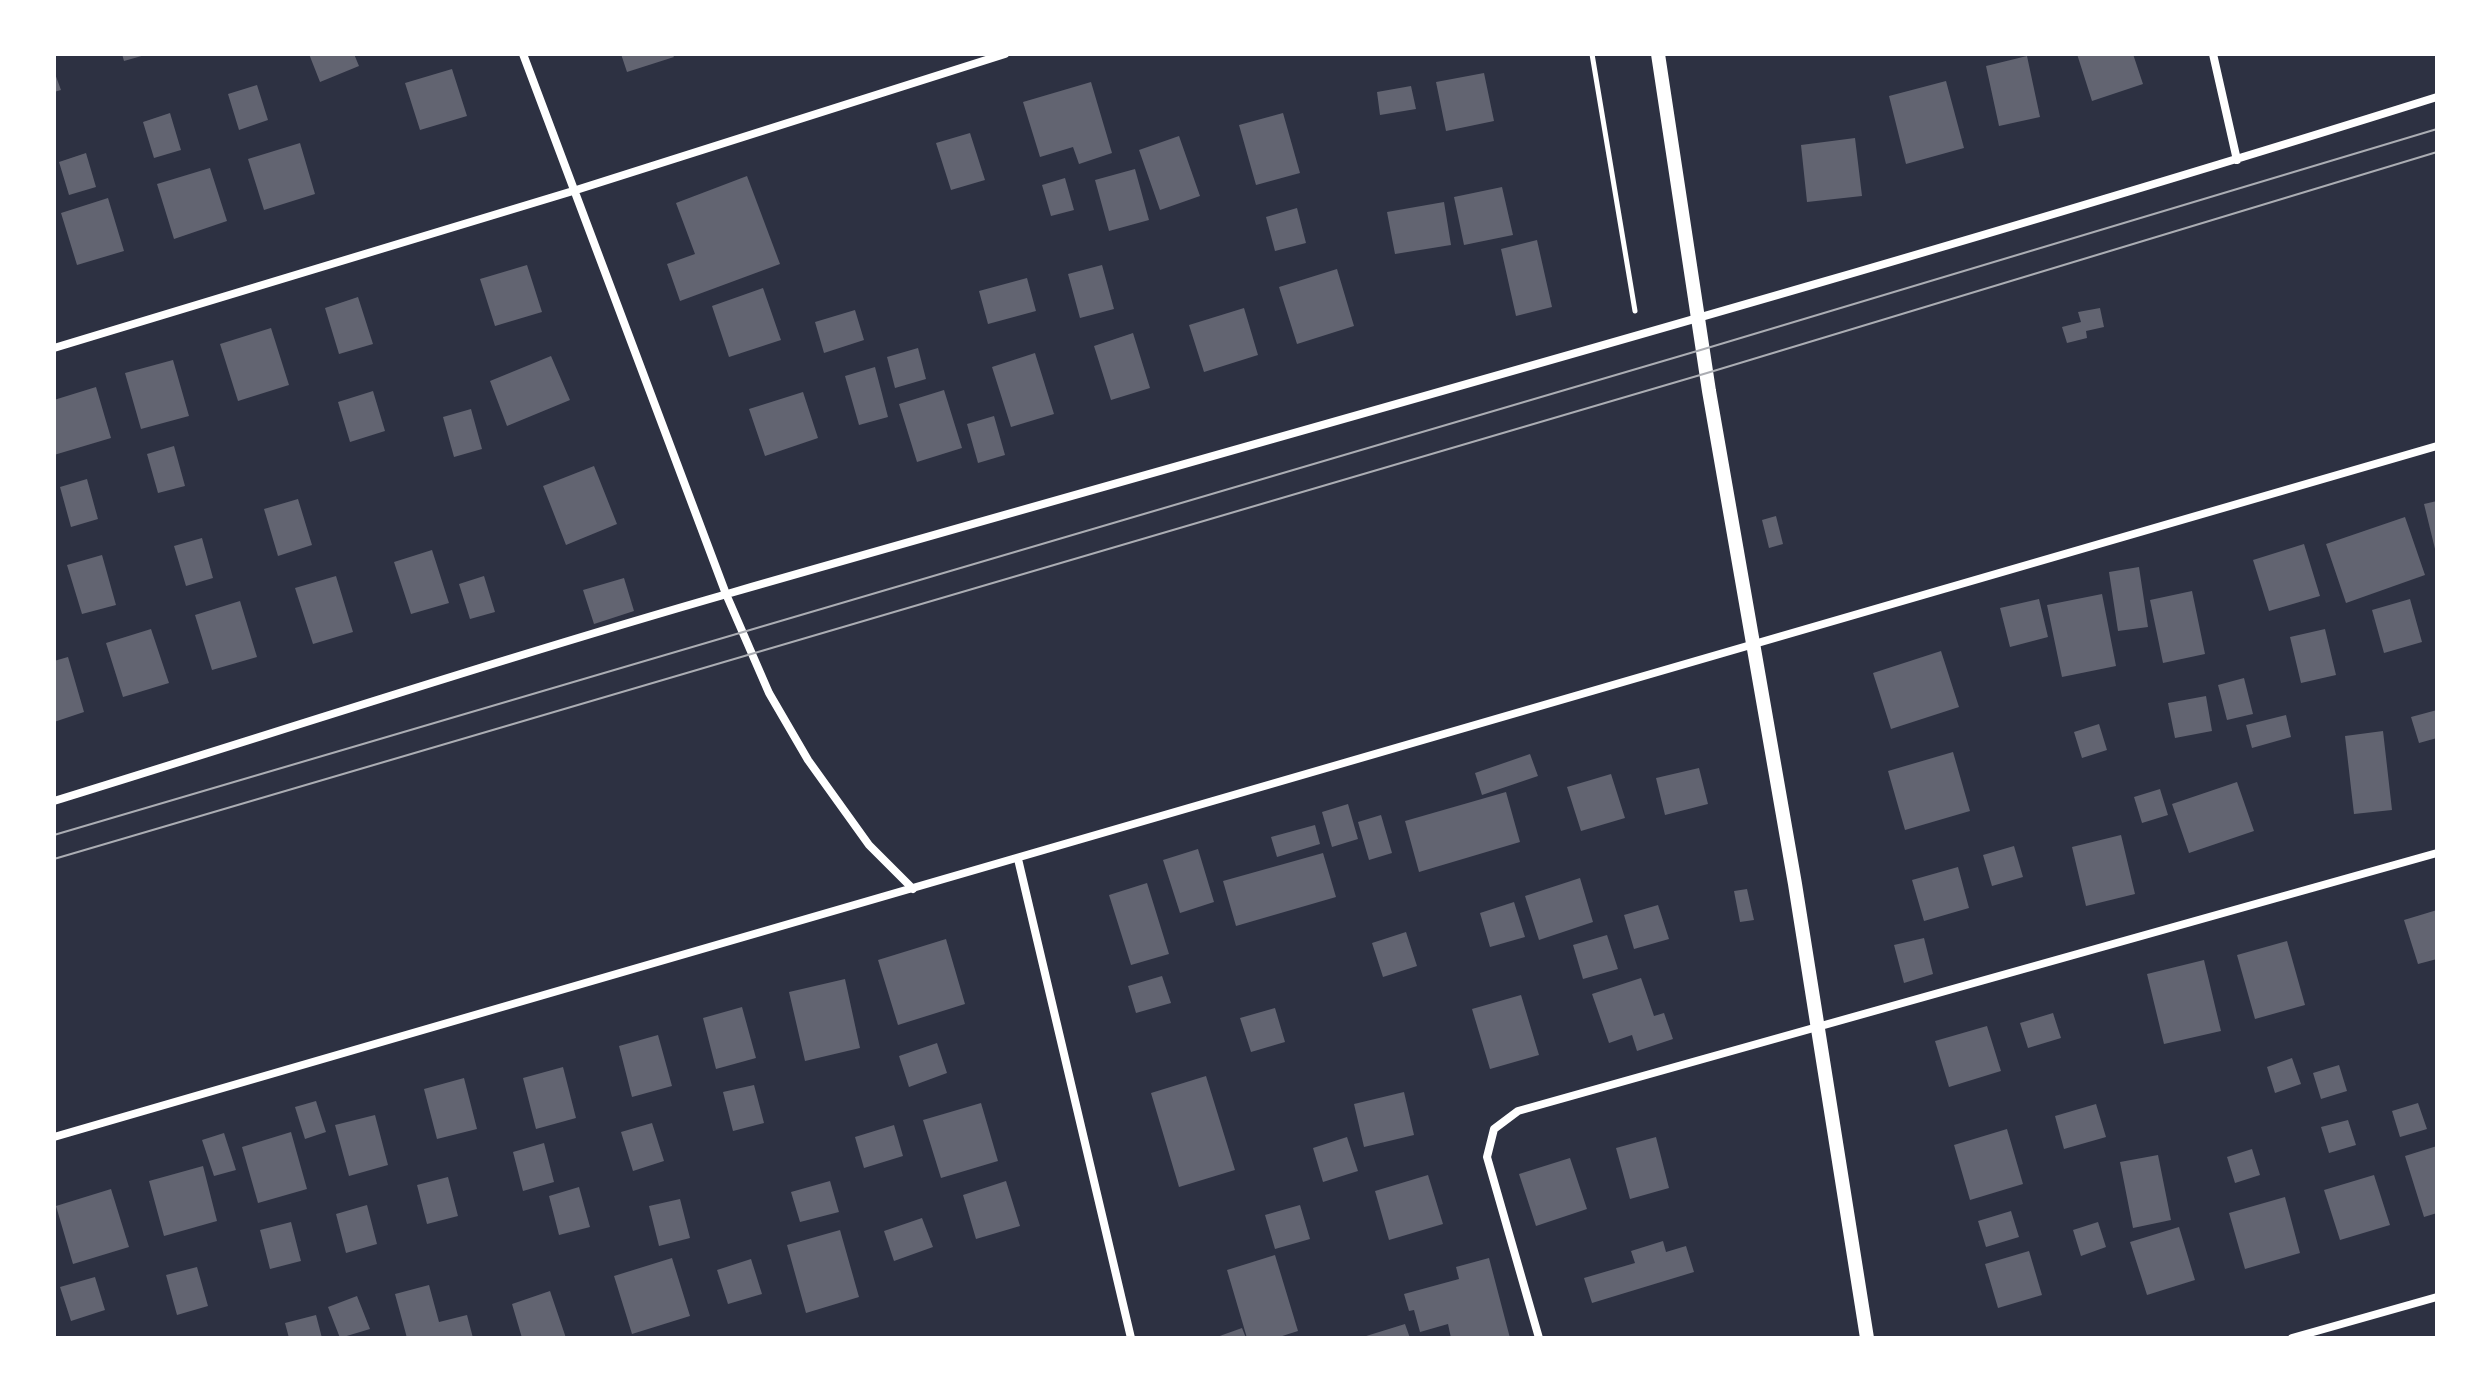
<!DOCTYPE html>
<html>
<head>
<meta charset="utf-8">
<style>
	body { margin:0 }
	#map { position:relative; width:2491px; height:1392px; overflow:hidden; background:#2d3142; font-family:"Roboto Condensed",sans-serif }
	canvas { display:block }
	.frame { position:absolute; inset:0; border:56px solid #fff; pointer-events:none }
</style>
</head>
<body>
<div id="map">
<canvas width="2491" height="1392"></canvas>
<div class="frame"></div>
</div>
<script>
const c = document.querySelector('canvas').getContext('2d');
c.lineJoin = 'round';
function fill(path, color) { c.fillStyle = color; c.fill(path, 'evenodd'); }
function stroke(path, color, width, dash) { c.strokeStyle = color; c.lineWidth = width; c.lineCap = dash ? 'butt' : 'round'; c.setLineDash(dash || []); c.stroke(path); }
fill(new Path2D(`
	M122,54H145V55L124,61Z
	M309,54H354L359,66L320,82Z
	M621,54H672L674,57L627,72Z
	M2077,54H2133L2143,84L2092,101Z
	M2027,56L2040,117L1999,126L1986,66Z
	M452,69L467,116L420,130L405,83Z
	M54,71L61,90L54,92Z
	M1484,73L1494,121L1446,131L1436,82Z
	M1946,81L1964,148L1906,164L1889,96Z
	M1091,82L1112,153L1079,164L1073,147L1040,157L1023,102Z
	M257,85L268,120L239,130L228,94Z
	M1411,86L1416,109L1380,115L1377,92Z
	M170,113L181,150L154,158L143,122Z
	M1283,113L1300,173L1256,185L1239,125Z
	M970,133L985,180L951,190L936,143Z
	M1179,136L1200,196L1160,210L1139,150Z
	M1855,138L1862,196L1807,202L1801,145Z
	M300,143L315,194L264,210L248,159Z
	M86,153L96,187L69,195L59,162Z
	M210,168L227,221L174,239L157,184Z
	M1135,169L1149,220L1109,231L1095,180Z
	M747,176L780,264L680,301L667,264L695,254L676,203Z
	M1065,178L1074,210L1051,216L1042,185Z
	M1502,187L1513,235L1464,245L1454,197Z
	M108,198L124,251L77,265L61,213Z
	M1444,202L1451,245L1395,254L1387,212Z
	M1297,208L1306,243L1275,251L1266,217Z
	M1537,240L1552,307L1516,316L1501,249Z
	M527,265L542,312L495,326L480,279Z
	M1102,265L1114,309L1080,318L1068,274Z
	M1337,269L1354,326L1297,344L1279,287Z
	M1027,278L1036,311L988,324L979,291Z
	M763,288L781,340L729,357L712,306Z
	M358,297L373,344L339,354L325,308Z
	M1244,308L1258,355L1204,372L1189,325Z
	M2100,308L2104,327L2086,331L2087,338L2067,343L2062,327L2081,322L2078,312Z
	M855,310L864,340L824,353L815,322Z
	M271,328L289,385L238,401L220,344Z
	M1133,333L1150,388L1111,400L1094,346Z
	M918,348L926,379L895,388L887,357Z
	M1035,353L1054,414L1011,427L992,367Z
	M551,356L570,400L507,426L490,381Z
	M173,360L189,416L141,429L125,373Z
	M875,367L888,417L859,425L845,376Z
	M96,387L111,438L54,455V400Z
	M944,390L962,448L917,462L899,404Z
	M373,391L385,431L350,442L338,402Z
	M803,392L818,438L765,456L749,409Z
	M471,409L482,449L454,457L443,417Z
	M994,416L1005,455L978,463L967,424Z
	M174,446L185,486L158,493L147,454Z
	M594,466L617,524L566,545L543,486Z
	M87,479L98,519L71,527L60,487Z
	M298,499L312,545L278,556L264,509Z
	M2437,501V553H2436L2424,504Z
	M1776,516L1783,544L1769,548L1762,520Z
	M2405,517L2425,575L2346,603L2326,544Z
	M202,538L213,578L186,586L174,546Z
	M2304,544L2320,596L2269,611L2253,560Z
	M432,550L449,603L411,614L394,562Z
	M102,555L116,605L82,614L67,565Z
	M2139,567L2148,627L2118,631L2109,572Z
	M336,576L353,632L313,644L295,588Z
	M484,576L495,612L470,619L459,584Z
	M624,578L634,611L594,624L583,590Z
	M2192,591L2205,654L2163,663L2150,600Z
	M2102,594L2116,666L2062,677L2047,605Z
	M2039,599L2048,637L2010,647L2000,608Z
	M2410,599L2422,642L2384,653L2372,610Z
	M240,601L257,657L212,670L195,615Z
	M151,629L169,683L123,697L106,643Z
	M2325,629L2336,675L2301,683L2290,637Z
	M1941,651L1959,707L1891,729L1873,673Z
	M68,657L84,712L54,722V661Z
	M2244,678L2253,714L2227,720L2218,685Z
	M2206,696L2212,731L2175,738L2168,703Z
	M2437,710V738L2419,743L2411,717Z
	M2286,715L2291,737L2252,748L2246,725Z
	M2099,724L2107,750L2082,758L2074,732Z
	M2383,731L2392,810L2354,814L2345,736Z
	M1953,752L1970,811L1905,830L1888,771Z
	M1530,754L1538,776L1482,795L1475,773Z
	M1699,768L1708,804L1665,815L1656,778Z
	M1611,774L1625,818L1581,831L1567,787Z
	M2237,782L2254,831L2189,853L2172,804Z
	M2160,789L2168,815L2142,823L2134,797Z
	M1506,792L1520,842L1419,872L1405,821Z
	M1348,804L1358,839L1332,847L1322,812Z
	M1381,815L1392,853L1369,860L1358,822Z
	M1315,825L1320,844L1277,857L1271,837Z
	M2121,835L2135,894L2086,906L2072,847Z
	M2014,846L2023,877L1992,886L1983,855Z
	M1198,849L1214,902L1180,913L1163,860Z
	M1323,853L1336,897L1236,926L1223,881Z
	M1958,867L1969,908L1924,921L1912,880Z
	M1580,878L1593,922L1539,940L1525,896Z
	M1147,883L1169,954L1131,965L1109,895Z
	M1747,889L1754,920L1740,922L1734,891Z
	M1514,902L1525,937L1490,947L1480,913Z
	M1658,905L1669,939L1634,949L1624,915Z
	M2437,910V959L2418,964L2404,920Z
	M1406,932L1417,966L1383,977L1372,943Z
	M1607,935L1618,969L1583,979L1573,945Z
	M1924,938L1933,974L1904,983L1894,945Z
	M946,939L965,1004L898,1025L878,960Z
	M2287,941L2305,1005L2255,1019L2237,955Z
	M2204,960L2221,1031L2164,1044L2147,974Z
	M1162,976L1171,1003L1136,1013L1128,986Z
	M1641,978L1654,1016L1664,1013L1673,1039L1637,1051L1632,1035L1609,1043L1592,994Z
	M845,979L860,1048L805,1061L789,992Z
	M1521,995L1539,1055L1490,1069L1472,1009Z
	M742,1007L756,1058L716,1069L703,1018Z
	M1275,1008L1285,1042L1251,1052L1240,1018Z
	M2053,1013L2061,1038L2028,1048L2020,1023Z
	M1987,1026L2001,1071L1949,1087L1935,1041Z
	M658,1035L672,1086L632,1097L619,1046Z
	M937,1043L947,1073L909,1087L899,1056Z
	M2292,1058L2301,1084L2275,1093L2267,1067Z
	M2339,1065L2347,1091L2321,1099L2313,1073Z
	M563,1067L576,1118L536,1129L523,1078Z
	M1206,1076L1235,1170L1179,1187L1151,1093Z
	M464,1078L477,1129L437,1139L424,1089Z
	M754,1085L764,1123L733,1131L723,1092Z
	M1404,1092L1414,1135L1364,1147L1354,1104Z
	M316,1101L326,1132L305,1139L295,1107Z
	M981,1103L998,1161L941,1178L923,1120Z
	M2418,1103L2427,1129L2400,1137L2392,1111Z
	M2096,1104L2106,1137L2064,1149L2055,1116Z
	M375,1115L388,1165L349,1176L335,1125Z
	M2348,1120L2356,1145L2329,1153L2321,1127Z
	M652,1123L664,1161L633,1171L621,1132Z
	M894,1125L903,1156L864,1168L855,1137Z
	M2007,1129L2023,1184L1970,1200L1954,1145Z
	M291,1132L307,1189L258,1203L242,1147Z
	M224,1133L236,1170L214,1176L202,1140Z
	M1347,1137L1358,1171L1323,1182L1313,1148Z
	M1656,1137L1669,1188L1630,1199L1616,1148Z
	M544,1143L554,1182L523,1191L513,1152Z
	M2437,1146V1213L2424,1217L2405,1156Z
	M2252,1149L2260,1175L2235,1183L2227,1157Z
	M2158,1155L2171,1220L2133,1228L2120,1162Z
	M1570,1158L1587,1209L1536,1226L1519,1174Z
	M203,1166L217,1221L164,1236L149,1181Z
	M1428,1175L1443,1224L1389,1240L1375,1191Z
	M2374,1175L2390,1225L2340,1240L2324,1190Z
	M448,1177L458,1216L427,1224L417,1185Z
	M830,1181L839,1212L800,1222L791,1192Z
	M1006,1181L1020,1226L976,1239L963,1195Z
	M579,1187L590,1227L559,1235L549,1196Z
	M111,1189L129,1247L73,1264L56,1206Z
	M2285,1197L2300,1253L2245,1269L2229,1213Z
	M680,1199L690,1238L659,1246L649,1206Z
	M367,1205L377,1244L346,1253L336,1214Z
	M1300,1205L1310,1239L1275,1249L1265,1215Z
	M2011,1211L2019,1237L1986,1247L1978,1221Z
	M922,1218L933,1247L894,1261L884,1231Z
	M291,1222L301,1261L270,1269L260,1230Z
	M2098,1222L2106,1247L2081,1256L2073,1230Z
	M2179,1227L2195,1280L2147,1295L2130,1242Z
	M840,1230L859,1297L806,1313L787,1245Z
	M1663,1241L1666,1252L1686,1246L1694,1272L1592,1303L1584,1278L1635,1263L1631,1251Z
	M2029,1251L2042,1295L1998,1308L1985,1264Z
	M1275,1255L1298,1331L1276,1338H1247L1227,1270Z
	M672,1258L690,1316L632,1334L614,1276Z
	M1489,1258L1510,1338H1451L1448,1324L1420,1332L1414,1310L1409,1311L1404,1294L1459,1279L1456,1267Z
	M751,1259L762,1294L728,1304L717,1270Z
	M197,1267L208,1306L177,1315L166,1275Z
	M95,1277L105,1310L71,1321L60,1287Z
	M429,1285L439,1322L467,1315L473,1338H407L395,1294Z
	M550,1291L566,1338H522L512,1304Z
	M357,1296L370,1329L340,1338L328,1307Z
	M316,1315L322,1338H289L285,1323Z
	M1405,1324L1410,1338H1364L1363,1337Z
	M1242,1328L1246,1338H1214Z`), '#626471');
stroke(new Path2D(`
	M1592,54L1635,311`), '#fff', 5);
stroke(new Path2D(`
	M523,54L726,594L769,693L808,760L869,845L913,889
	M2213,54L2237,160
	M54,348L573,191L1005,54
	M54,801C281,731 507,657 734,592C1303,429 1873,274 2437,97
	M1018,859L1131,1338
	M54,1137L2437,446
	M1539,1338L1487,1157L1494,1129L1518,1111L2437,853
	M2292,1338L2437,1297`), '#fff', 8);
stroke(new Path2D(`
	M1658,54L1709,391L1795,884L1867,1338`), '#fff', 14);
stroke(new Path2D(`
	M54,835L1704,349L2437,129
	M54,859L1707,373L2437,152`), '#abadb3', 2);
</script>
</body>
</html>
